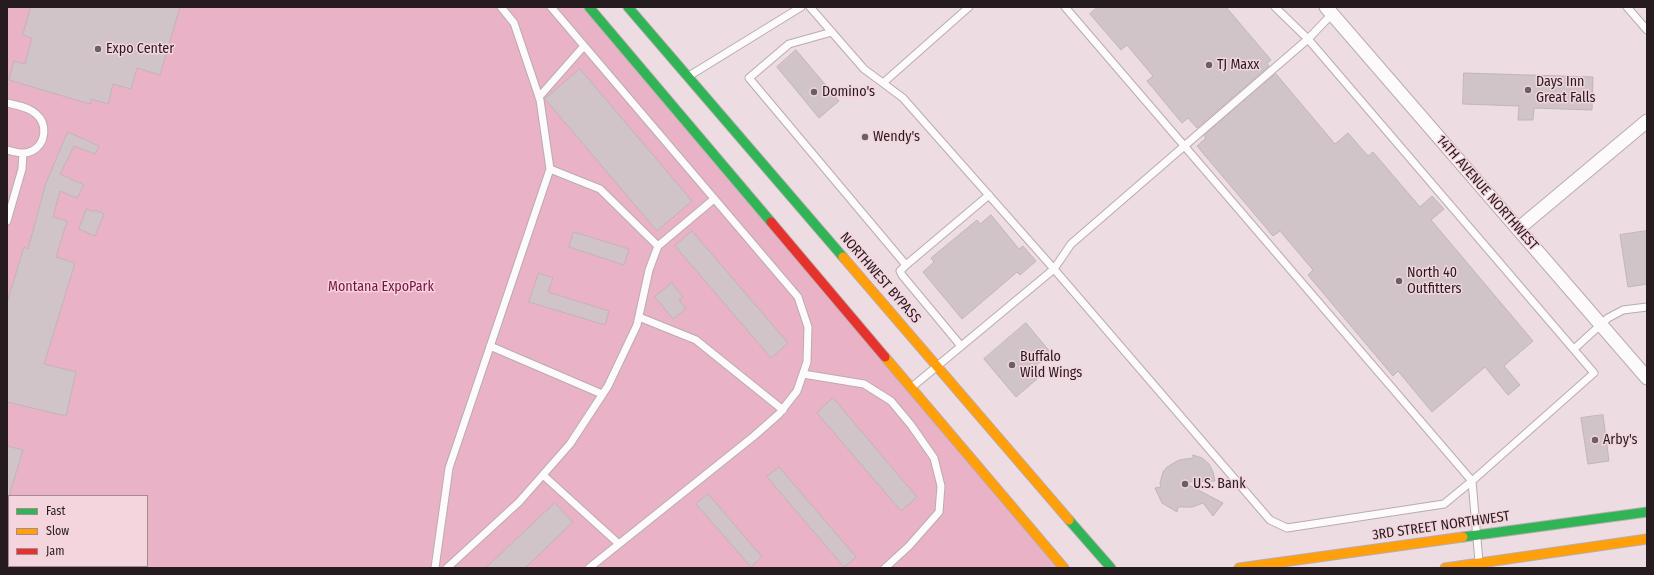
<!DOCTYPE html>
<html>
<head>
<meta charset="utf-8">
<style>
	body { margin:0 }
	#map { position:relative; width:1654px; height:575px; overflow:hidden; background:#eddce1; font-family:"Fira Sans Condensed",sans-serif }
	canvas { display:block }
	.frame { position:absolute; inset:0; border:8px solid #261b1e; pointer-events:none }
	.legend { position:absolute; left:8px; top:495px; width:140px; height:72px; box-sizing:border-box; background:#f4d5de; border:1px solid #a28b91; margin:0; padding:5px 7px; list-style:none; font-size:12px; color:#261b1e }
	.legend li { display:flex; align-items:center; gap:8px; height:20px }
	.legend b { width:20px; border:1px solid #a28b91 }
</style>
</head>
<body>
<div id="map">
<canvas width="1654" height="575"></canvas>
<div class="frame"></div>
<ul class="legend">
<li><b style="height:5px;background:#30b455"></b>Fast</li>
<li><b style="height:5px;background:#ff9f0a"></b>Slow</li>
<li><b style="height:5px;background:#e5322d"></b>Jam</li>
</ul>
</div>
<script>
const c = document.querySelector('canvas').getContext('2d');
c.lineJoin = 'round';
function fill(path, color) { c.fillStyle = color; c.fill(path, 'evenodd'); }
function stroke(path, color, width, dash) { c.strokeStyle = color; c.lineWidth = width; c.lineCap = dash ? 'butt' : 'round'; c.setLineDash(dash || []); c.stroke(path); }
function label(font, color, halo, rows, align = 'center') {
  c.font = font + ' "Fira Sans Condensed",sans-serif'; c.lineWidth = 3; c.setLineDash([]); c.textBaseline = 'middle'; c.strokeStyle = halo; c.fillStyle = color; for (const [text, x, y, turn = 0] of rows) {
    c.save(); c.translate(x, y); c.rotate((+turn || 0) * Math.PI / 180); c.textAlign = isNaN(turn) ? turn : align; if (halo) c.strokeText(text, 0, 0); c.fillText(text, 0, 0); c.restore();
  }
}
fill(new Path2D(`
	M7,7H589L1064,568H7ZM9,496H147V566H9Z`), '#eab2c6');
const building = new Path2D(`
	M31,7H180L160,75L137,68L131,89L113,84L108,104L91,99L90,104L9,80L14,61L25,64L32,38L23,35Z
	M1098,7H1226L1271,60L1267,63L1269,66L1197,128L1188,118L1182,123L1147,81L1153,76L1127,45L1121,50L1090,14Z
	M796,50L839,101L819,118L777,67Z
	M580,69L692,201L657,231L545,99Z
	M1464,73L1593,77L1592,110L1534,108L1533,120H1518L1519,106L1463,104Z
	M1276,74L1335,144L1348,133L1368,156L1373,152L1420,207L1432,196L1444,209L1431,220L1533,341L1504,366L1520,385L1508,395L1485,367L1432,412L1398,371L1393,376L1308,275L1313,270L1280,231L1273,236L1197,146L1206,138L1204,136Z
	M68,132L99,146L95,154L74,146L60,174L84,185L77,198L60,191L53,217L67,221L56,257L75,263L44,364L76,372L66,416L7,402V303L24,247L28,249L46,183Z
	M87,209L94,212L95,210L104,214L95,236L79,229Z
	M991,215L1019,249L1023,246L1036,261L1020,275L1017,272L962,319L923,272L934,262L931,258L977,220L980,224Z
	M692,231L788,343L771,358L675,246Z
	M1647,231V284L1628,287L1620,235Z
	M574,232L629,249L624,265L569,247Z
	M539,273L553,278L548,292L609,311L605,325L529,302Z
	M672,283L683,297L679,300L686,309L673,319L655,297Z
	M1026,323L1051,353L1030,370L1037,379L1016,397L984,359Z
	M833,398L917,497L901,511L817,413Z
	M1603,415L1609,461L1588,464L1581,418Z
	M7,446L23,450L9,496H7Z
	M1193,455L1202,458L1209,464L1213,472L1215,481L1183,482L1223,503L1213,516L1203,503L1192,507H1178L1177,512L1162,503L1155,488L1161,487L1160,483L1163,472L1167,467L1179,460L1193,458Z
	M779,467L856,557L844,567L767,477Z
	M708,494L762,557L751,567L696,504Z
	M555,503L573,522L525,568H486Z`);
fill(building, '#d1c4c8');
stroke(building, '#c2b4b8', 1);
const lane = new Path2D(`
	M551,7L798,297L808,327L807,362L797,391L779,414L754,436L589,568
	M810,7L864,69L883,83L969,7
	M1065,7L1472,481L1479,562
	M1627,7L1647,30
	M832,32L789,44L749,78L906,265L989,195
	M689,76L801,7
	M883,83L903,98L925,123L1054,269L1270,520L1287,528L1444,504L1472,481L1594,373L1308,39L1275,7
	M539,97L584,46
	M7,103C16,105 29,107 36,114C48,124 46,144 32,151C24,155 15,152 7,150
	M550,169L600,189L658,246
	M7,221L22,169L23,153
	M906,265L900,271L902,275L961,346
	M639,317L696,340L783,410
	M490,346L602,394
	M1574,349L1608,318L1623,310L1647,307
	M803,374L864,384L891,401L911,425L934,458L941,486L939,512L909,546L885,568
	M912,387L1054,269L1071,244L1308,39L1333,13
	M543,475L619,544
	M435,568L449,468L550,169L540,100L514,23L501,7
	M447,568L519,502L570,444L608,386L637,325L649,270L658,246L714,199`);
const street = new Path2D(`
	M1326,7L1647,378
	M1518,229L1647,121`);
const fast = new Path2D(`
	M589,7L771,222
	M628,7L843,257
	M1069,520L1111,568
	M1463,537L1647,512`);
const slow = new Path2D(`
	M843,257L1069,520
	M885,357L1064,568
	M1239,568L1463,537
	M1445,568L1647,539`);
const jam = new Path2D(`
	M771,222L885,357`);
stroke(lane, '#b9acb0', 9);
stroke(street, '#b9acb0', 15);
stroke(fast, '#b9acb0', 11);
stroke(slow, '#b9acb0', 11);
stroke(jam, '#b9acb0', 11);
stroke(lane, '#fcfafa', 7);
stroke(street, '#fcfafa', 13);
stroke(fast, '#30b455', 9);
stroke(slow, '#ff9f0a', 9);
stroke(jam, '#e5322d', 9);
for (const [x, y, r, color] of [
	[98,49,4,"#6c5f62"],
	[1209,65,4,"#6c5f62"],
	[1528,90,4,"#6c5f62"],
	[814,92,4,"#6c5f62"],
	[865,137,4,"#6c5f62"],
	[1399,281,4,"#6c5f62"],
	[1012,365,4,"#6c5f62"],
	[1595,440,4,"#6c5f62"],
	[1185,484,4,"#6c5f62"]
]) { const dot = new Path2D(); dot.arc(x, y, r, 0, 2 * Math.PI); c.fillStyle = color; c.fill(dot); stroke(dot, '#f4d5de', 1.5); }
label('14px', '#261b1e', '#f4d5de', [
	["Expo Center",106,49],
	["TJ Maxx",1217,65],
	["Days Inn",1536,82],
	["Great Falls",1536,98],
	["Domino's",822,92],
	["Wendy's",873,137],
	["North 40",1407,273],
	["Outfitters",1407,289],
	["Buffalo",1020,357],
	["Wild Wings",1020,373],
	["Arby's",1603,440],
	["U.S. Bank",1193,484]
], 'left');
label('14px', '#261b1e', '#f4d5de', [
	["14TH AVENUE NORTHWEST",1487,193,49],
	["NORTHWEST BYPASS",880,278,49],
	["3RD STREET NORTHWEST",1441,526,-8]
]);
label('14px', '#7a0f44', '#f4d5de', [
	["Montana ExpoPark",381,287]
]);
</script>
</body>
</html>
